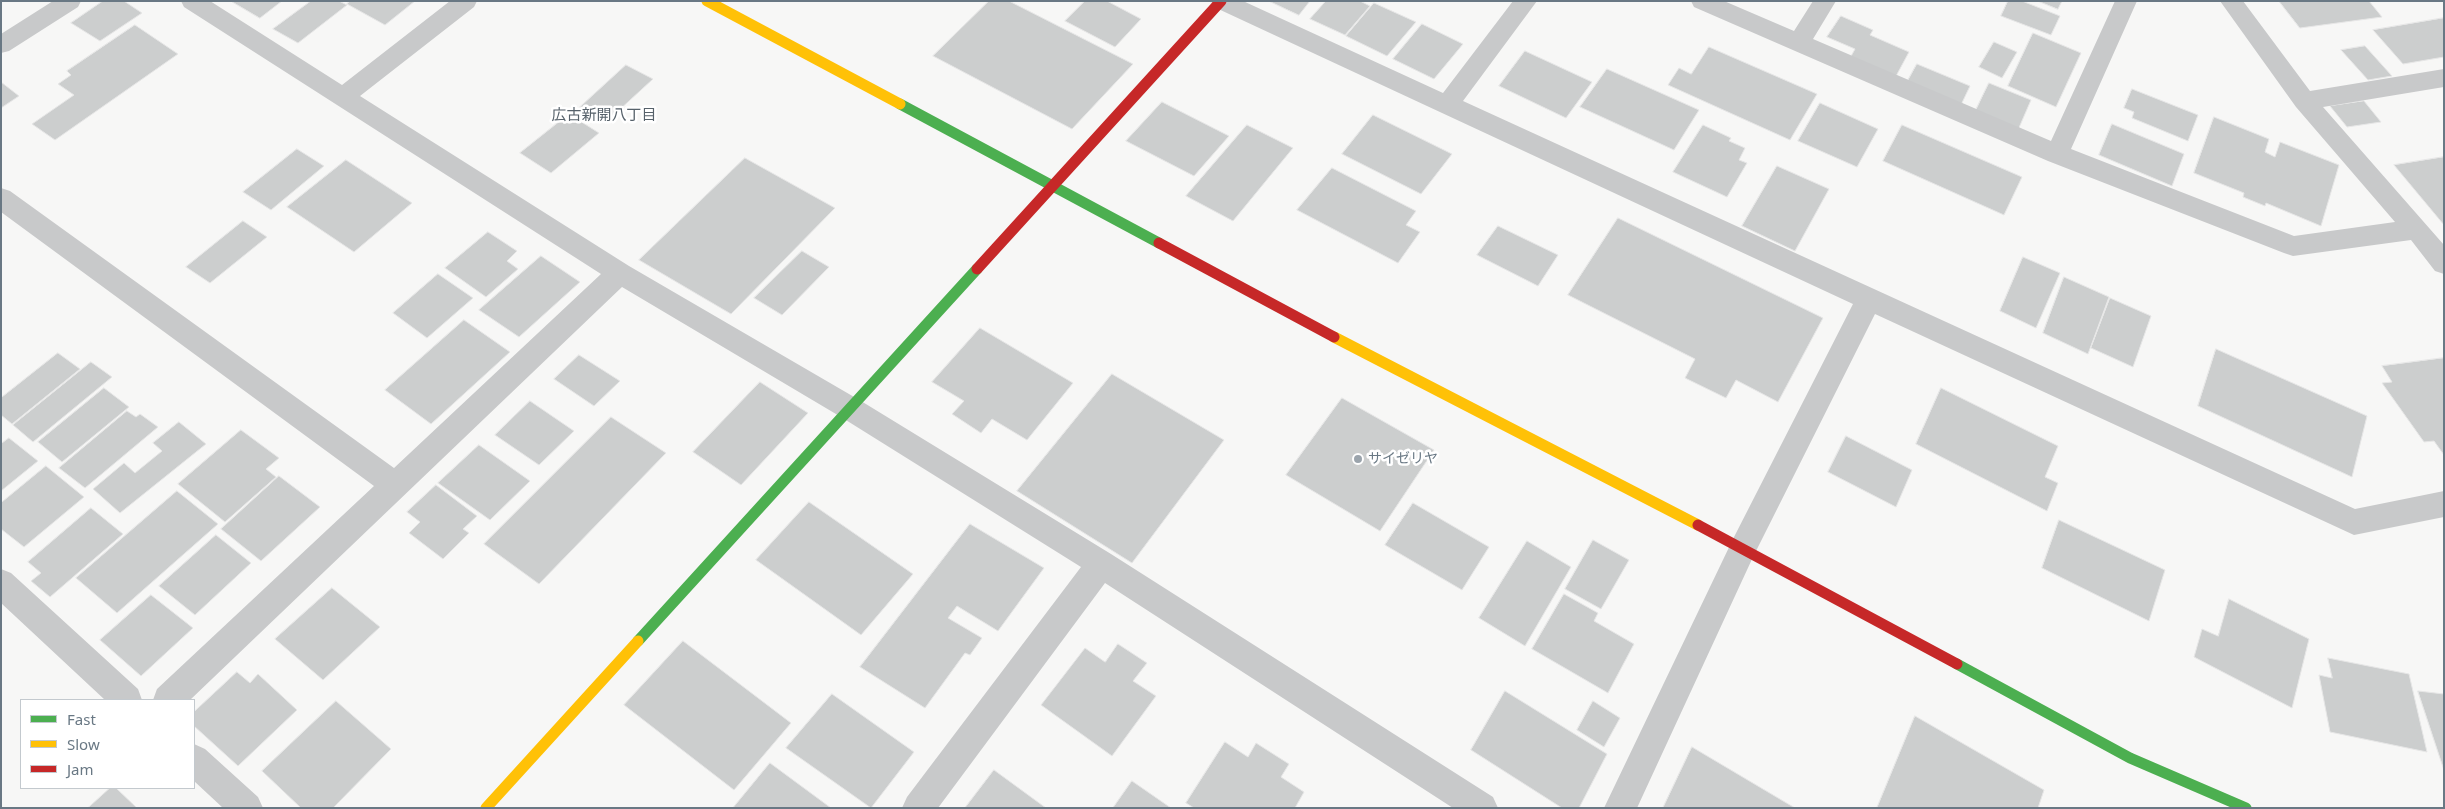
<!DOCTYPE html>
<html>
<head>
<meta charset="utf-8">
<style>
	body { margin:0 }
	#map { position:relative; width:2445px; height:809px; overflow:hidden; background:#f7f7f6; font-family:"Noto Sans",sans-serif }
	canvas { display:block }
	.frame { position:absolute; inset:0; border:2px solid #697884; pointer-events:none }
	.legend { position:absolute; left:20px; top:699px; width:175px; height:90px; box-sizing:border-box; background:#fff; border:1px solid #c3c9ce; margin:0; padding:6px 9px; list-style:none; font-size:15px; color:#697884 }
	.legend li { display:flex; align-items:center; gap:10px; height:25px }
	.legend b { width:25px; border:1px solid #c3c9ce }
</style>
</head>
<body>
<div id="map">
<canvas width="2445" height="809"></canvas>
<div class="frame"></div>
<ul class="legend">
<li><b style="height:6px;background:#4caf50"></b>Fast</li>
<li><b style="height:6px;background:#ffc107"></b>Slow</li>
<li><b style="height:6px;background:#c62828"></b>Jam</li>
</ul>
</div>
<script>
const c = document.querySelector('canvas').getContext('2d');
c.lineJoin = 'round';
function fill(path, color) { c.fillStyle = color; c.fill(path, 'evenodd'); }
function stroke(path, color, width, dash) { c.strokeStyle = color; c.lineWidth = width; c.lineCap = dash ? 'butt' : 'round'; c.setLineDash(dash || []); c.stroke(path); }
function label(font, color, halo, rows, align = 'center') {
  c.font = font + ' "Noto Sans","Noto Sans JP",sans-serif'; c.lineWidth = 5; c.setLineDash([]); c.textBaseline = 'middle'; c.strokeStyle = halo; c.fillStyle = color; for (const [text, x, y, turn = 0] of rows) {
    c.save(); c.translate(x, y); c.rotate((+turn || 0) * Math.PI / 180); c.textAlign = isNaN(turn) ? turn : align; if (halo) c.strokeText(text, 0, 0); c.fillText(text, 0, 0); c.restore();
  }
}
const building = new Path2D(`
	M103,1H124L142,13L100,41L71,23Z
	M231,1H282L260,18Z
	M311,1H339L347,5L298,43L273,29Z
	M350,1H415L385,25L347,4Z
	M989,1H1009L1133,64L1072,129L933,56Z
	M1085,1H1107L1141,19L1115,47L1065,21Z
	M1269,1H1310L1299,15Z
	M1326,1H1360L1370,6L1345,35L1310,19Z
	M2008,1H2022L2060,16L2051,35L2001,16Z
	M2038,1H2062L2058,9Z
	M2279,1H2369L2382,17L2300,28Z
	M1374,3L1416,22L1387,56L1346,36Z
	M1841,16L1873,30L1870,35L1909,52L1895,78L1850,58L1855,49L1827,37Z
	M2444,18V57L2403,64L2373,30Z
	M1422,24L1463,44L1434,79L1393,59Z
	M135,25L178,54L55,140L32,124L74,95L58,84L71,75L67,71Z
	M2033,33L2081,53L2056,107L2008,86Z
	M1994,42L2017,52L2002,78L1979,67Z
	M2365,46L2392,76L2368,80L2341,50Z
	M1709,47L1817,94L1790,140L1668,85L1679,68L1691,74Z
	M1525,51L1592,82L1566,118L1499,86Z
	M1917,64L1970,86L1960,107L1906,84Z
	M626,65L653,79L605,123L578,109Z
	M1607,69L1699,110L1674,150L1580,107Z
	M1,82L19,96L1,108Z
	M1989,83L2031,100L2018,130L1975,112Z
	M2132,89L2198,115L2188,141L2132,118L2134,112L2124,108Z
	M2364,101L2381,122L2347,127L2330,106Z
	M1162,102L1229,136L1194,176L1126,141Z
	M1820,103L1878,129L1857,167L1798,141Z
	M569,114L599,133L551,173L520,153Z
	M1373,115L1452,154L1421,194L1342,154Z
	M2214,117L2269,139L2265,152L2275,157L2280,142L2339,165L2321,226L2266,203L2265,206L2243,197L2244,193L2194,173Z
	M2112,124L2184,154L2172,186L2099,155Z
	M1247,125L1293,148L1233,221L1186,196Z
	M1703,125L1731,138L1729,141L1745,148L1739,160L1747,163L1727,197L1673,172Z
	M1902,125L2022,177L2004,215L1883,161Z
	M297,149L324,166L271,210L243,192Z
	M2444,157V225L2394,165Z
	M745,158L835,208L731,314L639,260Z
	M346,160L412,203L354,252L287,207Z
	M1777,166L1829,189L1795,251L1742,226Z
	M1332,168L1416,211L1406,225L1420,232L1398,263L1297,210Z
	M1618,218L1823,318L1778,402L1736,380L1726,398L1685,378L1695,359L1568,295Z
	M243,221L267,237L210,283L186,267Z
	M1498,226L1558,255L1538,286L1477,255Z
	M488,232L517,251L507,261L518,269L486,297L445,268Z
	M802,251L829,267L782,315L754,298Z
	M541,256L580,282L519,337L479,310Z
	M2023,257L2060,273L2036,328L2000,311Z
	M438,274L473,298L427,338L393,313Z
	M2064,277L2109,297L2088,354L2043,333Z
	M2110,298L2151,316L2133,367L2091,348Z
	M464,320L510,352L431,424L385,390Z
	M980,328L1073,383L1027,440L992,419L981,433L952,414L964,401L932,382Z
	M2216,349L2367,416L2352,477L2198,406Z
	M58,353L80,369L12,424L1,415V398Z
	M579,355L620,381L594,406L554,379Z
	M2444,358V455L2434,441L2424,442L2382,383L2392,382L2382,366Z
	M91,362L112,377L33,442L13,425Z
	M1112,374L1224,440L1132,563L1017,491Z
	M760,382L808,413L741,485L693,452Z
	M104,388L129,407L62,462L38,442Z
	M1941,388L2058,446L2045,477L2058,483L2047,511L1916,444Z
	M1342,398L1434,450L1380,531L1286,475Z
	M530,401L574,431L539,465L495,435Z
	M127,411L136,417L140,414L158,427L85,488L59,468Z
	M611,417L666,453L539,584L484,544Z
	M179,422L206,444L120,513L93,489L124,463L135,473L162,451L153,443Z
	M241,430L279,458L266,469L276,477L225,522L178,484Z
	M1846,436L1912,470L1896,507L1828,472Z
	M9,438L38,461L1,491V444Z
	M479,445L530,481L490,520L438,483Z
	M46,466L84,497L24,547L1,529V503Z
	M279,476L320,507L261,561L221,529Z
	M436,485L477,516L463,529L469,533L443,559L409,533L420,522L407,512Z
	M177,491L218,524L117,613L76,578Z
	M809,502L913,574L861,635L756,560Z
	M1413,503L1489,547L1462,590L1385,545Z
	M91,508L123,534L50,597L31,581L41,573L28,562Z
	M2059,520L2165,570L2149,621L2042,568Z
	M970,524L1044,568L998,631L957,606L948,618L982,638L970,655L965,653L925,708L860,667Z
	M216,535L251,563L195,615L159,586Z
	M1593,540L1629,560L1601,609L1565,589Z
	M1527,541L1571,567L1525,646L1479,618Z
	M332,588L380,627L323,680L275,639Z
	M1564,594L1598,613L1594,621L1634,644L1608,693L1532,649Z
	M151,595L193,628L141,676L100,640Z
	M2229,599L2309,639L2292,708L2194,657L2202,629L2218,636Z
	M683,641L791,723L734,790L624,705Z
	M1118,644L1147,663L1133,681L1156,696L1112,756L1041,705L1085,648L1105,662Z
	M2328,658L2409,674L2427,752L2330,732L2319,675L2332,678Z
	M237,672L250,683L258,674L297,710L238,766L194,726V712Z
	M1505,691L1607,754L1579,808H1562L1471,750Z
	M2418,691L2444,694V770Z
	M832,694L914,752L871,808L786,748Z
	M336,701L391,749L333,808H301L262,771Z
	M1593,701L1620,718L1604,747L1577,730Z
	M1915,716L2044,790L2038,808H1877Z
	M1225,742L1248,757L1256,743L1289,764L1281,777L1304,792L1295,808H1194L1186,803Z
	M1692,747L1795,808H1663Z
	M770,763L831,808H733Z
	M994,770L1046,808H965Z
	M1132,781L1171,808H1113Z
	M110,788H116L137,808H88Z`);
fill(building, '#cccece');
stroke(building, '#e6e6e6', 1);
fill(new Path2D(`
	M53,1H81L78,7L9,51L1,53V34Z
	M181,1H210L342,85L450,1H477L474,7L360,96L629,266L861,401L1111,554L1493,797L1498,808H1453L1105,583L938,808H902L907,797L1081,567L841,417L622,287L190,700H153L157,689L374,486L1,212V188L10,191L394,468L601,274L184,7Z
	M1211,1H1243L1443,93L1513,1H1537L1463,101L2355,509L2444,491V517L2354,535L1875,314L1753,557L1637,808H1604L1733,539L1853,304L1214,7Z
	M1691,1H1724L1794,31L1813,1H1836L1813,39L2051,141L2115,1H2137L2071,149L2294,236L2395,222L2296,107L2220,1H2243L2310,91L2444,69V87L2323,107L2444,245V274L2435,271L2411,240L2293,256L2284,253L2048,161L1694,7Z
	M1,569L11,573L138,689L142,700H105L1,603Z
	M194,744L205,749L258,797L263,808H223L194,781Z`), '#c8c9ca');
stroke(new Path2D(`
	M900,104L1159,243
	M638,641L977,269
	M1957,664L2130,758L2246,808`), '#4caf50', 11);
stroke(new Path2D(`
	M707,1L900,104
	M1334,337L1698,525
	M486,808L638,641`), '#ffc107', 11);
stroke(new Path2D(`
	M1159,243L1334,337
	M977,269L1221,1
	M1698,525L1957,664`), '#c62828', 11);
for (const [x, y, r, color] of [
	[1358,459,5,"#9ba4ac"]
]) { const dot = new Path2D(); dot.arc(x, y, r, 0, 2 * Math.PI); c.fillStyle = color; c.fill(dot); stroke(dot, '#fff', 2); }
label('14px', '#697884', '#fff', [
	["サイゼリヤ",1368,459]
], 'left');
label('15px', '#56616a', '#fff', [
	["広古新開八丁目",604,116]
]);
</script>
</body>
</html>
